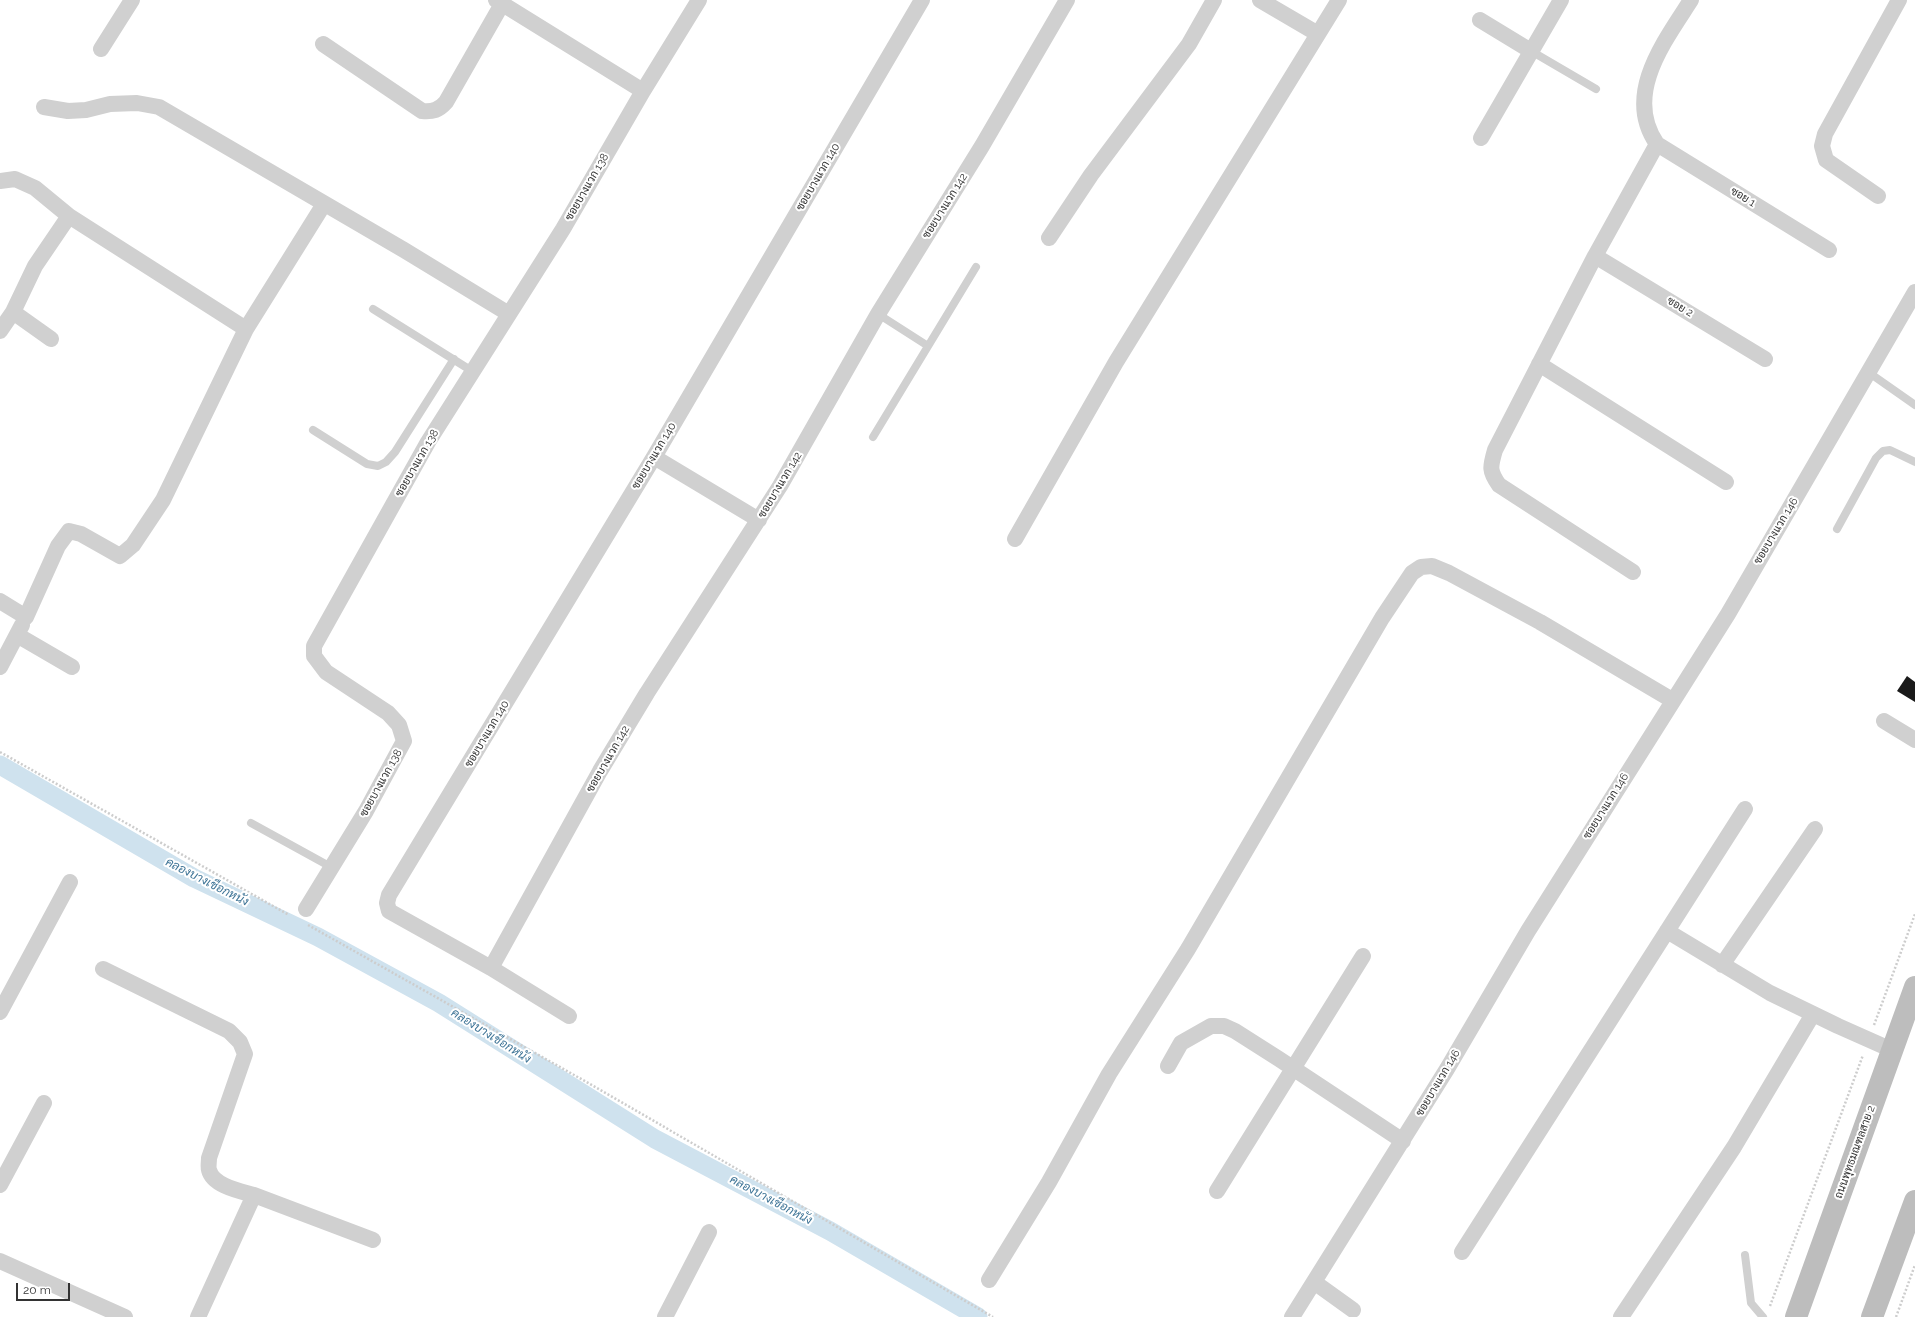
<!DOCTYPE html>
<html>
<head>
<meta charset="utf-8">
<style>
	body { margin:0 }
	#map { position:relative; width:1915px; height:1317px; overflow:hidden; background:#fff; font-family:Raleway,sans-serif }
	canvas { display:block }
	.scale { position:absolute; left:16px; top:1283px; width:54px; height:18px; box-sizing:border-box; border:2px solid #333; border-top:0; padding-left:5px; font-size:12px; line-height:14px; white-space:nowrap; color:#333; -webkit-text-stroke:3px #fff; paint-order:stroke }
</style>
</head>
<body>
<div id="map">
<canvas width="1915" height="1317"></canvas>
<div class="scale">20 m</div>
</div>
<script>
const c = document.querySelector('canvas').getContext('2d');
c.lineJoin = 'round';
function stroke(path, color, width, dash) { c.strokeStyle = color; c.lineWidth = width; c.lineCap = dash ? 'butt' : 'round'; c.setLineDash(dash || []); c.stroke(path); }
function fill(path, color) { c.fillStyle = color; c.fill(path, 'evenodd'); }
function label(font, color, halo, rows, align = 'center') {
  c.font = font + ' Raleway,Sarabun,sans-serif'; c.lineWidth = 4; c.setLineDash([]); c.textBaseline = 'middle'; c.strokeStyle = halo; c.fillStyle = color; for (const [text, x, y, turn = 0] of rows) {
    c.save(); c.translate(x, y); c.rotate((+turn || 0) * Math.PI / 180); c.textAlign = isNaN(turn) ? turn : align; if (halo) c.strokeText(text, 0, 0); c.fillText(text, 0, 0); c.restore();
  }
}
stroke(new Path2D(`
	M0,765L194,878L318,937L439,1003L655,1139L830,1231L978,1317`), '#cfe2ee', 19);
fill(new Path2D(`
	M1907,676L1915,682V702L1897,691Z`), '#1a1a1a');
stroke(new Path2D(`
	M0,752L289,915
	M308,925L583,1080L993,1317
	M1874,1025L1915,914
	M1770,1306L1863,1055
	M1896,1317L1915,1265`), '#cdcdcd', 2.5, [2, 2]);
stroke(new Path2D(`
	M1531,51L1596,89
	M373,309L472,371
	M878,314L928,346
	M1868,372L1915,405
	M313,430L367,464L378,466L386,462L395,452L454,359
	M873,437L976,267
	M1837,529L1876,458L1883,451L1890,450L1915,462
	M251,823L331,867
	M1745,1255L1751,1303L1763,1317`), '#d0d0d0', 8);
stroke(new Path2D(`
	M496,0L643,91
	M1260,0L1318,34
	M1691,0C1664,42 1623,95 1657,144L1829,250
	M1480,20L1531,51
	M323,44L422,111C433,112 439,110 446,102L502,4
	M101,49L132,0
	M44,107L68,111L86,110L110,104L137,103L159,107L404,250L509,314
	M1481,138L1561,0
	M0,181L15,179L35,188L69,216L246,329
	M1878,196L1826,160L1822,146L1825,134L1899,0
	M1049,238L1091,175L1189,44L1214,0
	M1595,256L1765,359
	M13,312L51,339
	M0,331L13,312L35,266L69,216
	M1539,364L1726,482
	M654,457L759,520
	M1015,539L1116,362L1339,0
	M1633,572L1499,485C1489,471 1490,467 1495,450L1595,256L1657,144
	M0,601L26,617L58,546L69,531L81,534L120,556L133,545L163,500L246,329L324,204
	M17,635L72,667
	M0,667L22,625
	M1884,721L1915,740
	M306,909L366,811L404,741L399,725L388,713L326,672L314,656V646L428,442L563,229L643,91L699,0
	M1667,931L1770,993L1838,1026L1892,1050
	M1722,965L1815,829
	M491,968L600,771L647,693L780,486L878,314L982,146L1067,0
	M103,969L229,1031L240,1042L245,1054L209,1158C209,1162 208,1167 209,1170C213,1186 240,1191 254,1195L198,1317
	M0,1012L70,882
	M569,1016L491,968L389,911L387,903L389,895L654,457L922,0
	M1168,1066L1181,1043L1211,1026H1224L1235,1031L1279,1059L1403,1141
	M0,1185L44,1103
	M1217,1191L1363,956
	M254,1195L373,1240
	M1462,1252L1745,809
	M0,1261L125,1317
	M989,1280L1049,1182L1109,1074L1188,949L1382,618L1412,573L1421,567L1432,566L1449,573L1540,622L1672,700
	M1314,1282L1353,1310
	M665,1317L709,1232
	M1292,1317L1447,1069L1528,931L1728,614L1915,292
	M1621,1317L1734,1147L1813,1014`), '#d0d0d0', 16);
stroke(new Path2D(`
	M1796,1317L1915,987
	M1872,1317L1915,1201`), '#bdbdbd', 22);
label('11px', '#333', '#fff', [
	["ซอยบางแวก 140",818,177,-60],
	["ซอยบางแวก 138",587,187,-60],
	["ซอย 1",1743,197,31],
	["ซอยบางแวก 142",945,206,-58],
	["ซอย 2",1680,307,31],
	["ซอยบางแวก 140",654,456,-59],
	["ซอยบางแวก 138",417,463,-60],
	["ซอยบางแวก 142",780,485,-59],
	["ซอยบางแวก 146",1776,531,-59],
	["ซอยบางแวก 140",487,734,-59],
	["ซอยบางแวก 142",608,759,-60],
	["ซอยบางแวก 138",381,783,-61],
	["ซอยบางแวก 146",1606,806,-58],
	["ซอยบางแวก 146",1438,1083,-59],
	["ถนนพุทธมณฑลสาย 2",1855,1152,-70]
]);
label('italic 12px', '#3f7597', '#fff', [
	["คลองบางเชือกหนัง",207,882,27],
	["คลองบางเชือกหนัง",491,1036,32],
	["คลองบางเชือกหนัง",771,1200,28]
]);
</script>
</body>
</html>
